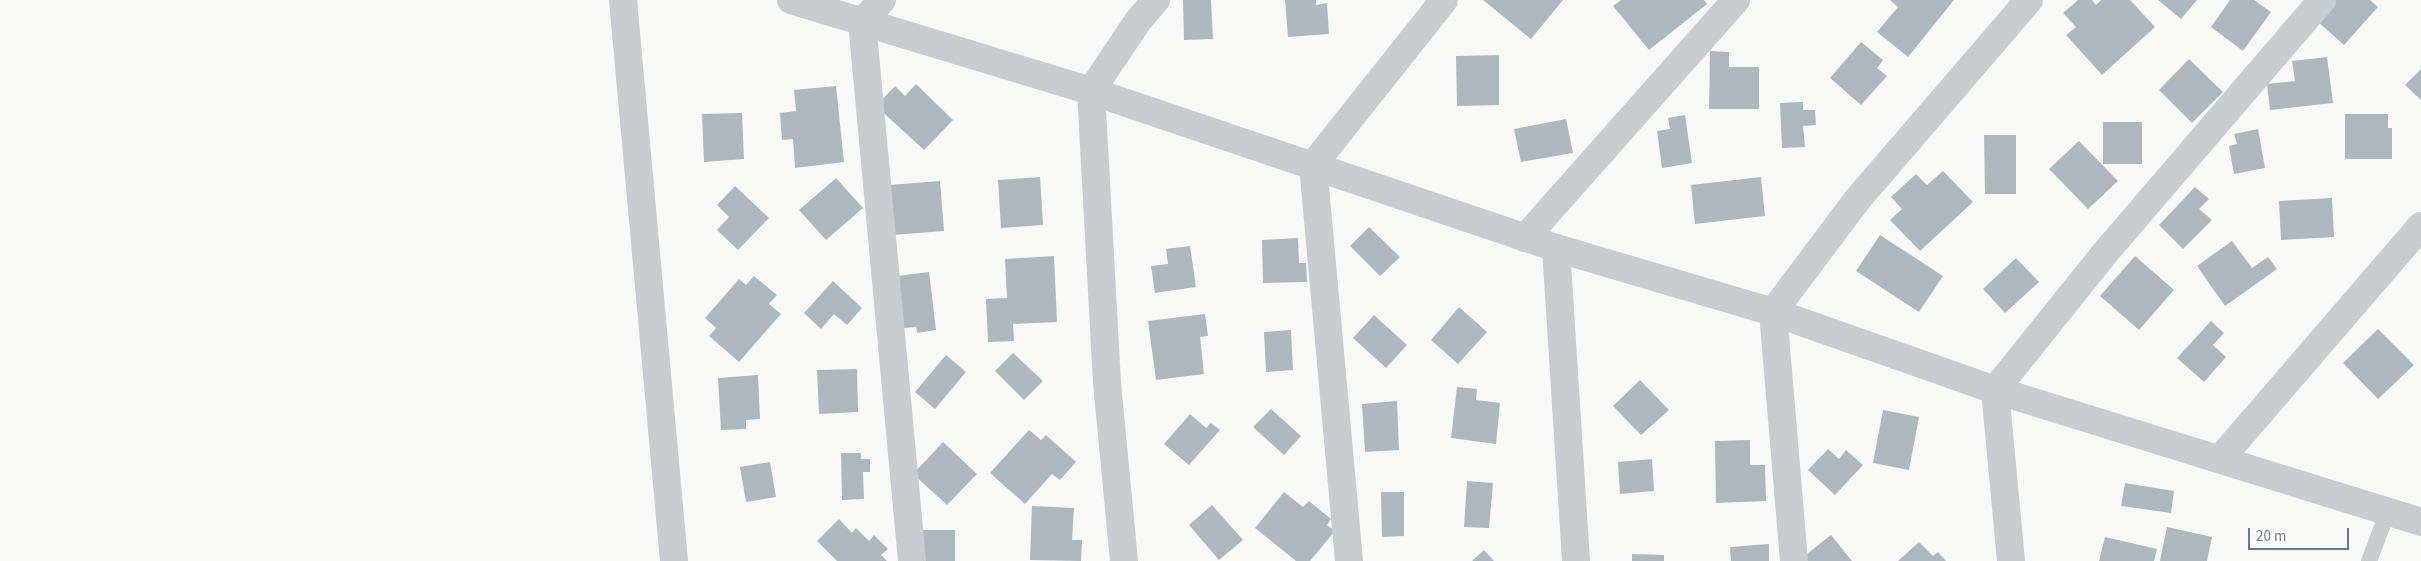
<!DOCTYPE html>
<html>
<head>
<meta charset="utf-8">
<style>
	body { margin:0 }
	#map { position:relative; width:2421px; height:561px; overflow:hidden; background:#f8f9f6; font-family:"Source Sans 3",sans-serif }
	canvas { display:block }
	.scale { position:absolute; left:2248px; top:528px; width:101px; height:22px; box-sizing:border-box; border:2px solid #667889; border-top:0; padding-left:6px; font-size:15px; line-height:18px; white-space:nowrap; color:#667889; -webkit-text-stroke:4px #fff; paint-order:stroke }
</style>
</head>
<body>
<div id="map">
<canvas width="2421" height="561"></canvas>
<div class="scale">20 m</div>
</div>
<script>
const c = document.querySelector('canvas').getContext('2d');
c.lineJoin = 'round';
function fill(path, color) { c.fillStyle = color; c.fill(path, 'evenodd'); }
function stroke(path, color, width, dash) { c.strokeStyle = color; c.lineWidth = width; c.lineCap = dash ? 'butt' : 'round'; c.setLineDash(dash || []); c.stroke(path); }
fill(new Path2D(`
	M1183,0H1211L1213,39L1184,40Z
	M1285,0H1316V5L1327,3L1329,34L1288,37Z
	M1483,0H1563L1531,39Z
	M1621,0H1704L1707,4L1649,50L1613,6Z
	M1890,0H1954L1908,57L1877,32L1898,7Z
	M2078,0H2092L2096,5L2101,0H2130L2155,27L2102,75L2066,35L2076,27L2063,13Z
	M2158,0H2197L2181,19Z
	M2230,0H2254L2271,12L2243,51L2211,27Z
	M2336,0H2370L2378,7L2344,45L2317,21Z
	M1861,42L1883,60L1877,68L1887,76L1861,105L1830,78Z
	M1710,51L1729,52V67H1759V109H1709Z
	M1499,55V105L1457,106L1456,56Z
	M2327,57L2333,103L2270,110L2267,84L2295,81L2292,61Z
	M2189,59L2223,92L2192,123L2159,90Z
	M2421,69V100L2405,85Z
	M916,84L953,120L924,150L876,106L895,86L905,96Z
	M836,86L844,162L795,168L793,139L782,140L780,113L796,111L794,90Z
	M1803,102V110H1815L1816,125L1803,126L1805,147L1782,148L1780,103Z
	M742,113L744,159L704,162L702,114Z
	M2345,114H2388V128H2392V159H2345Z
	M1685,115L1692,163L1662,168L1657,131L1670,129L1668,118Z
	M1566,119L1573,153L1521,162L1514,129Z
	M2103,122H2142V164H2103Z
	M2258,129L2265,168L2234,174L2229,146L2237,144L2234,134Z
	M1984,135H2016V194H1985Z
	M2079,141L2118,181L2088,209L2049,169Z
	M1943,171L1973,202L1920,251L1890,220L1902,209L1891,197L1916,174L1927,185Z
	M1040,177L1043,225L1001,228L998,180Z
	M1761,177L1765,216L1695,224L1691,185Z
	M836,178L863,208L826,240L799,210Z
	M940,181L944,231L893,235L889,185Z
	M735,186L769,218L738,250L717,230L729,217L717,205Z
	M2195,187L2209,199L2199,209L2212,220L2183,249L2159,225Z
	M2332,198L2334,237L2281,240L2279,201Z
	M1369,227L1400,257L1380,276L1350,246Z
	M1880,235L1943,276L1919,312L1856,271Z
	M1298,238L1299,263H1306L1307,282L1263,283L1262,240Z
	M2232,241L2252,268L2268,257L2277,269L2225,306L2197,266Z
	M1190,246L1196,287L1155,293L1151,266L1168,264L1166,249Z
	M1054,256L1057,322L1013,324L1014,341L988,342L986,299L1007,298L1005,259Z
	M2135,256L2174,290L2139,330L2100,296Z
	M2016,258L2039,282L2005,313L1983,289Z
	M929,272L936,330L917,333L916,327L904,328L897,276Z
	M754,276L777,295L769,304L781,314L739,362L709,336L716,328L705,318L739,279L746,285Z
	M833,281L862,308L847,325L834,314L821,329L804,313Z
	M1459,307L1487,332L1458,364L1431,340Z
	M1205,314L1208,336L1200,337L1204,374L1156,380L1148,321Z
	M1374,315L1407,345L1386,368L1353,338Z
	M2211,321L2224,333L2213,345L2226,357L2204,382L2177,358Z
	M2378,329L2414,365L2378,399L2343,363Z
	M1291,330L1293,370L1266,372L1264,332Z
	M1013,353L1043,381L1024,400L995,371Z
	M946,355L966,372L935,409L915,392Z
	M857,369L858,412L819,414L817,370Z
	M758,375L760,419L746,420V429L721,430L718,378Z
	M1640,380L1669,410L1641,435L1613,406Z
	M1457,387L1477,389L1476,400L1500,403L1496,444L1451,438Z
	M1397,401L1399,450L1365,452L1362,404Z
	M1271,409L1301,436L1284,455L1253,427Z
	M1883,410L1919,417L1909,470L1873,463Z
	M1190,414L1206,428L1211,423L1220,430L1189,465L1164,444Z
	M1029,430L1041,440L1046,435L1076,462L1060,480L1052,474L1025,504L990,473Z
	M1750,440V465H1765L1766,501L1716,503L1715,441Z
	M943,442L977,474L947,505L913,474Z
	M1828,449L1839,459L1846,450L1863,465L1835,495L1808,470Z
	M841,453H861V459H870V472H863L864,499L842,500Z
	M1652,459L1654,491L1620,494L1618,462Z
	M770,462L776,497L746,502L740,467Z
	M1467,481L1493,483L1489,528L1464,527Z
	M2125,483L2174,491L2171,513L2121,506Z
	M1284,492L1303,507L1309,501L1331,519L1327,525L1335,531L1310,561H1296L1255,528Z
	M1381,492H1404V536L1382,537Z
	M1212,505L1243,540L1219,560L1189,525Z
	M1032,506L1074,508L1072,540H1082L1081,561L1030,560Z
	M839,519L852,533L856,528L869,541L874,535L888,549L881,555L887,561H837L817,541Z
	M2167,527L2212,537L2207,561H2160Z
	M918,530H955V561H918Z
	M1831,535L1852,561H1798Z
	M2105,537L2157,549L2154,561H2099Z
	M1919,542L1933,556L1938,552L1946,561H1898Z
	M1769,544V561H1731L1730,547Z
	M1484,550L1494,561H1472Z
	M1632,554L1664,555V561H1632Z`), '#afb7bd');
stroke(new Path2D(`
	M2369,561L2388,511`), '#c8cccf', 16);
stroke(new Path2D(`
	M882,0L862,22L912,561
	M1525,238L1736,0
	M1556,248L1576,561
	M2221,458L2421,226
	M1124,561L1107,383L1091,91L1138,21L1156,0
	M1349,561L1313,165L1444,0
	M1794,561L1773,312L1857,200L2029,0
	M2011,561L1995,390L2105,253L2322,0`), '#c8cccf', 28);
stroke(new Path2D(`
	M623,0L674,561
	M791,0L1091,91L1556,248L1773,312L1995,390L2421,522`), '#c8cccf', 28);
</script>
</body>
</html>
